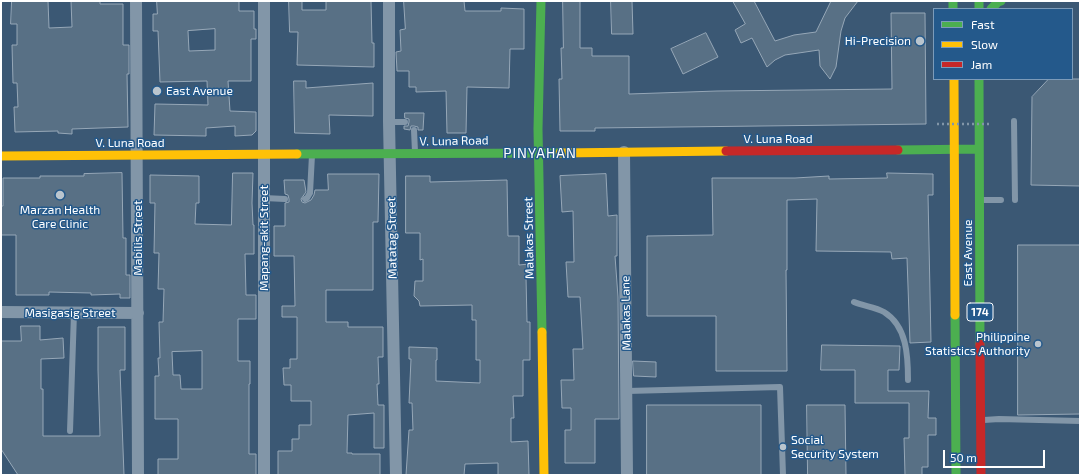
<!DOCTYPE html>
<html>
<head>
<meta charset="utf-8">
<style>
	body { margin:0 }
	#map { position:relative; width:1081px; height:476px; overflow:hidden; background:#3b5874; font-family:"Exo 2",sans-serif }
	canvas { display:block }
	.frame { position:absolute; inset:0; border:2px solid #fff; pointer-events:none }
	.legend { position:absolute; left:933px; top:8px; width:140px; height:72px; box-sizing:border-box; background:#24598b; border:1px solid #7c9bb9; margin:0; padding:5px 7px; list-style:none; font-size:12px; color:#fff }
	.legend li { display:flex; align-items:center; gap:8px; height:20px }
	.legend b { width:20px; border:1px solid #7c9bb9 }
	.scale { position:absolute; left:943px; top:450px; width:102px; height:18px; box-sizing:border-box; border:2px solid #fff; border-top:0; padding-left:5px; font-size:12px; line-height:14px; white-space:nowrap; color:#fff; -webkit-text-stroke:3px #24598b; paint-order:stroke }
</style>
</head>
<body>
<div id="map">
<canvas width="1081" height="476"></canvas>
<div class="frame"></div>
<ul class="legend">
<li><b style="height:5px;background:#4caf50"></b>Fast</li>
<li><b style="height:5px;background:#ffc107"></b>Slow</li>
<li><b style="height:5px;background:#c62828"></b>Jam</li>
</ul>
<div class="scale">50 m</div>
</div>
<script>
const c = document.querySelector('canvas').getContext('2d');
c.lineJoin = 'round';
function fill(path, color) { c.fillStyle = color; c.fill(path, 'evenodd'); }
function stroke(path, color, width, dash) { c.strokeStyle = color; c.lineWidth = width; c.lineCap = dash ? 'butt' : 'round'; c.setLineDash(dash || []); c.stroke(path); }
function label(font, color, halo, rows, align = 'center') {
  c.font = font + ' "Exo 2",sans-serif'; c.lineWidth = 3; c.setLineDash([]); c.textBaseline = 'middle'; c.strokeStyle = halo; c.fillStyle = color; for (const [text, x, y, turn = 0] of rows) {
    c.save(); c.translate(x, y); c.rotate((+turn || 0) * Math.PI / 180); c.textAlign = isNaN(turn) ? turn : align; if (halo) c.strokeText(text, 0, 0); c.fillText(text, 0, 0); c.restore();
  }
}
const building = new Path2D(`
	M12,1H48L49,28L72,27L71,1H100V4H123V45H129V74H127L128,127L72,129V134L58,133V131L15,132L14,107H18L17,83H13L12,45H17V24H11Z
	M157,1H239V11H254V29H256V39H251V81H228L230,111L256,112V131L252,135L235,136V126L206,128V136L154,135L155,104L208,105L207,81L160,82L158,31H153V14H157ZM215,29V50L189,51L188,31Z
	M289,1H302V10H326V1H371L372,43H374V67L297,65L298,32H290Z
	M404,1H464L465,11H501V8L524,9V49H510L509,88L467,87L466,133H447L446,91L416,92V87H409V71H397L396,52L401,51L400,30L405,29Z
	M563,1H580V48H592V56H629V94L717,91L892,89L891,13H925L926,124L595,128V131H560L559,79H562L561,48H563Z
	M611,1H632L633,34H612Z
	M733,1H754L775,41L794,35L816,32L831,1H858L845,18L841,31L836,67L830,79L820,66L819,50L785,55L775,60L767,67L752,38L741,43L735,30L745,24Z
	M706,33L718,57L683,74L671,49Z
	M1049,79H1080V186L1031,185L1032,97Z
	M294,81H306V88L373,83V116L329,115L330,134L295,133Z
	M405,113H424L423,130H418V127L414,126H411L410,130L404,129V126H408L409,122V119L405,118Z
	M122,173L123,238H126V275H130V298H120V294L91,295V293L49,292V295H16V235H1V206H3V178H40V176H84V174Z
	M233,173H253L252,203L253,225H254V254H245L246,295H256V319H238V361H250V384H249V454H256V475H158V459H178V419H155V376H159L158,358H160L159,322H163L164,289H158L159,253H154L155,203H150V175L199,176V203H196L195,224L231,225ZM202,351V389H181L180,375H173L172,352Z
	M887,173L933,174V195H928L931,342L910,343L907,258L892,259L891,252L816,251L817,199L787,200V270H786L787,371H716V316H647V236L713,235L712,178H795L829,176V179L887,178Z
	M328,174H379L378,222H373V290H326V322H348V327H383V357H378L379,384H377L378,405H384V448H374V413L348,415L347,453H352V454H380V475H278V451H292V439H299V425H311V401H291V385H284L283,368H290V359H297V317H282V306H295L294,256H274V226H285V203L289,202V199L288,195L285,194L284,180H304L306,192L301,199L302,202L305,203L311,200L314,195L315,190H328Z
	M606,174L608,216L617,215V256H615L618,297L619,419H595V463H565V430H571V408H562L561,380H574L573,349H583L580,297H568L566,262H574L573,211L562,212L560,176Z
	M406,176H430V182L507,180L508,236H519V265L529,264L530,277H526L527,322H530V360H523V396H513L514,418H511V442L528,441L529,475H498V463L465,464L464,475H406L409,430H413L412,403H409L411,359H409V347L437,348V360H436V381L480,383V360H476V320H472V305L420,306L419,301L414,296L415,281H423V259L420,260V233H406Z
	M1018,245H1080V414L1018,415Z
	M21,326H40V340L63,338L64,358L41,359V389H43V436H100L98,370V327H125V370H120L124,475H18L1,449V341H21Z
	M822,345L900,346L899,370H888V391H929L928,418H936V435H928V467H922V475H905L904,438H909V403H855V370H821Z
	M633,361L656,362V377L634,376Z
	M647,405H761V475H647Z
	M807,405H845L846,475H808Z`);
fill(building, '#587085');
stroke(building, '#96a7b7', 1);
stroke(new Path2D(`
	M1014,121L1015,200
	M389,122H405
	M414,130L415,152
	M264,198L285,199
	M305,199L307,198L310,193L312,155
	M982,200H1001
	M854,302C863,306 875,307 884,312C907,326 908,356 908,380
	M627,391L780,387L783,475
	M984,420L999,419L1080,421
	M70,431L74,313`), '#8296a8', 6);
stroke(new Path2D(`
	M136,1L138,475
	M264,1V475
	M389,1V122L396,475
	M624,152L627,475
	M1,312L138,313`), '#8296a8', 12);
stroke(new Path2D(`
	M541,1L538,129L542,332
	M953,1V9
	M979,1V9
	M991,9L998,2L1001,1
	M979,79L980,344
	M898,150L979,149
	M297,154L560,153
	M955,315L956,475`), '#4caf50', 9);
stroke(new Path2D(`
	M954,79L955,315
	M560,153L726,151
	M1,156L297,154
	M542,332L544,475`), '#ffc107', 9);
stroke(new Path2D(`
	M726,151L898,150
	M980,344L981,475`), '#c62828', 9);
stroke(new Path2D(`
	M937,124H989`), '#8296a8', 2.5, [2, 3]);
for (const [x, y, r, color] of [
	[920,41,5,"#bac5ce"],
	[157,91,5,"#bac5ce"],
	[60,195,5,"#bac5ce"],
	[1038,344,4,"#bac5ce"],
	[783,447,4,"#bac5ce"]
]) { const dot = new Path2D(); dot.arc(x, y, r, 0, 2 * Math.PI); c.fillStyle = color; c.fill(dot); stroke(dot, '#24598b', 1.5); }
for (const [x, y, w] of [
	[980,312,26]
]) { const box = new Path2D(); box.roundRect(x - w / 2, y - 9, w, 18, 3); c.fillStyle = '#24598b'; c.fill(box); stroke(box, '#fff', 1); }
label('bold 11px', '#fff', null, [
	["174",980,312]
]);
label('12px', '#fff', '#24598b', [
	["Hi-Precision",911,41],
	["East Avenue",166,91,"left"],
	["Marzan Health",60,210,"center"],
	["Care Clinic",60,224,"center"],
	["Philippine",1030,337],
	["Statistics Authority",1030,351],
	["Social",791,440,"left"],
	["Security System",791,454,"left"]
], 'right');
label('12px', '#fff', '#24598b', [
	["V. Luna Road",778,139],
	["V. Luna Road",454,141,-1],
	["V. Luna Road",130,143],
	["Mabilis Street",138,238,-90],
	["Mapang-akit Street",264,238,-90],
	["Matatag Street",392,238,-91],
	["Malakas Street",529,238,-91],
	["East Avenue",968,253,-90],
	["Masigasig Street",70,313],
	["Malakas Lane",626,313,-91]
]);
c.letterSpacing = '1px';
label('14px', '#fff', '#24598b', [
	["PINYAHAN",540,153]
]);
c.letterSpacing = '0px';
</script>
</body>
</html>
